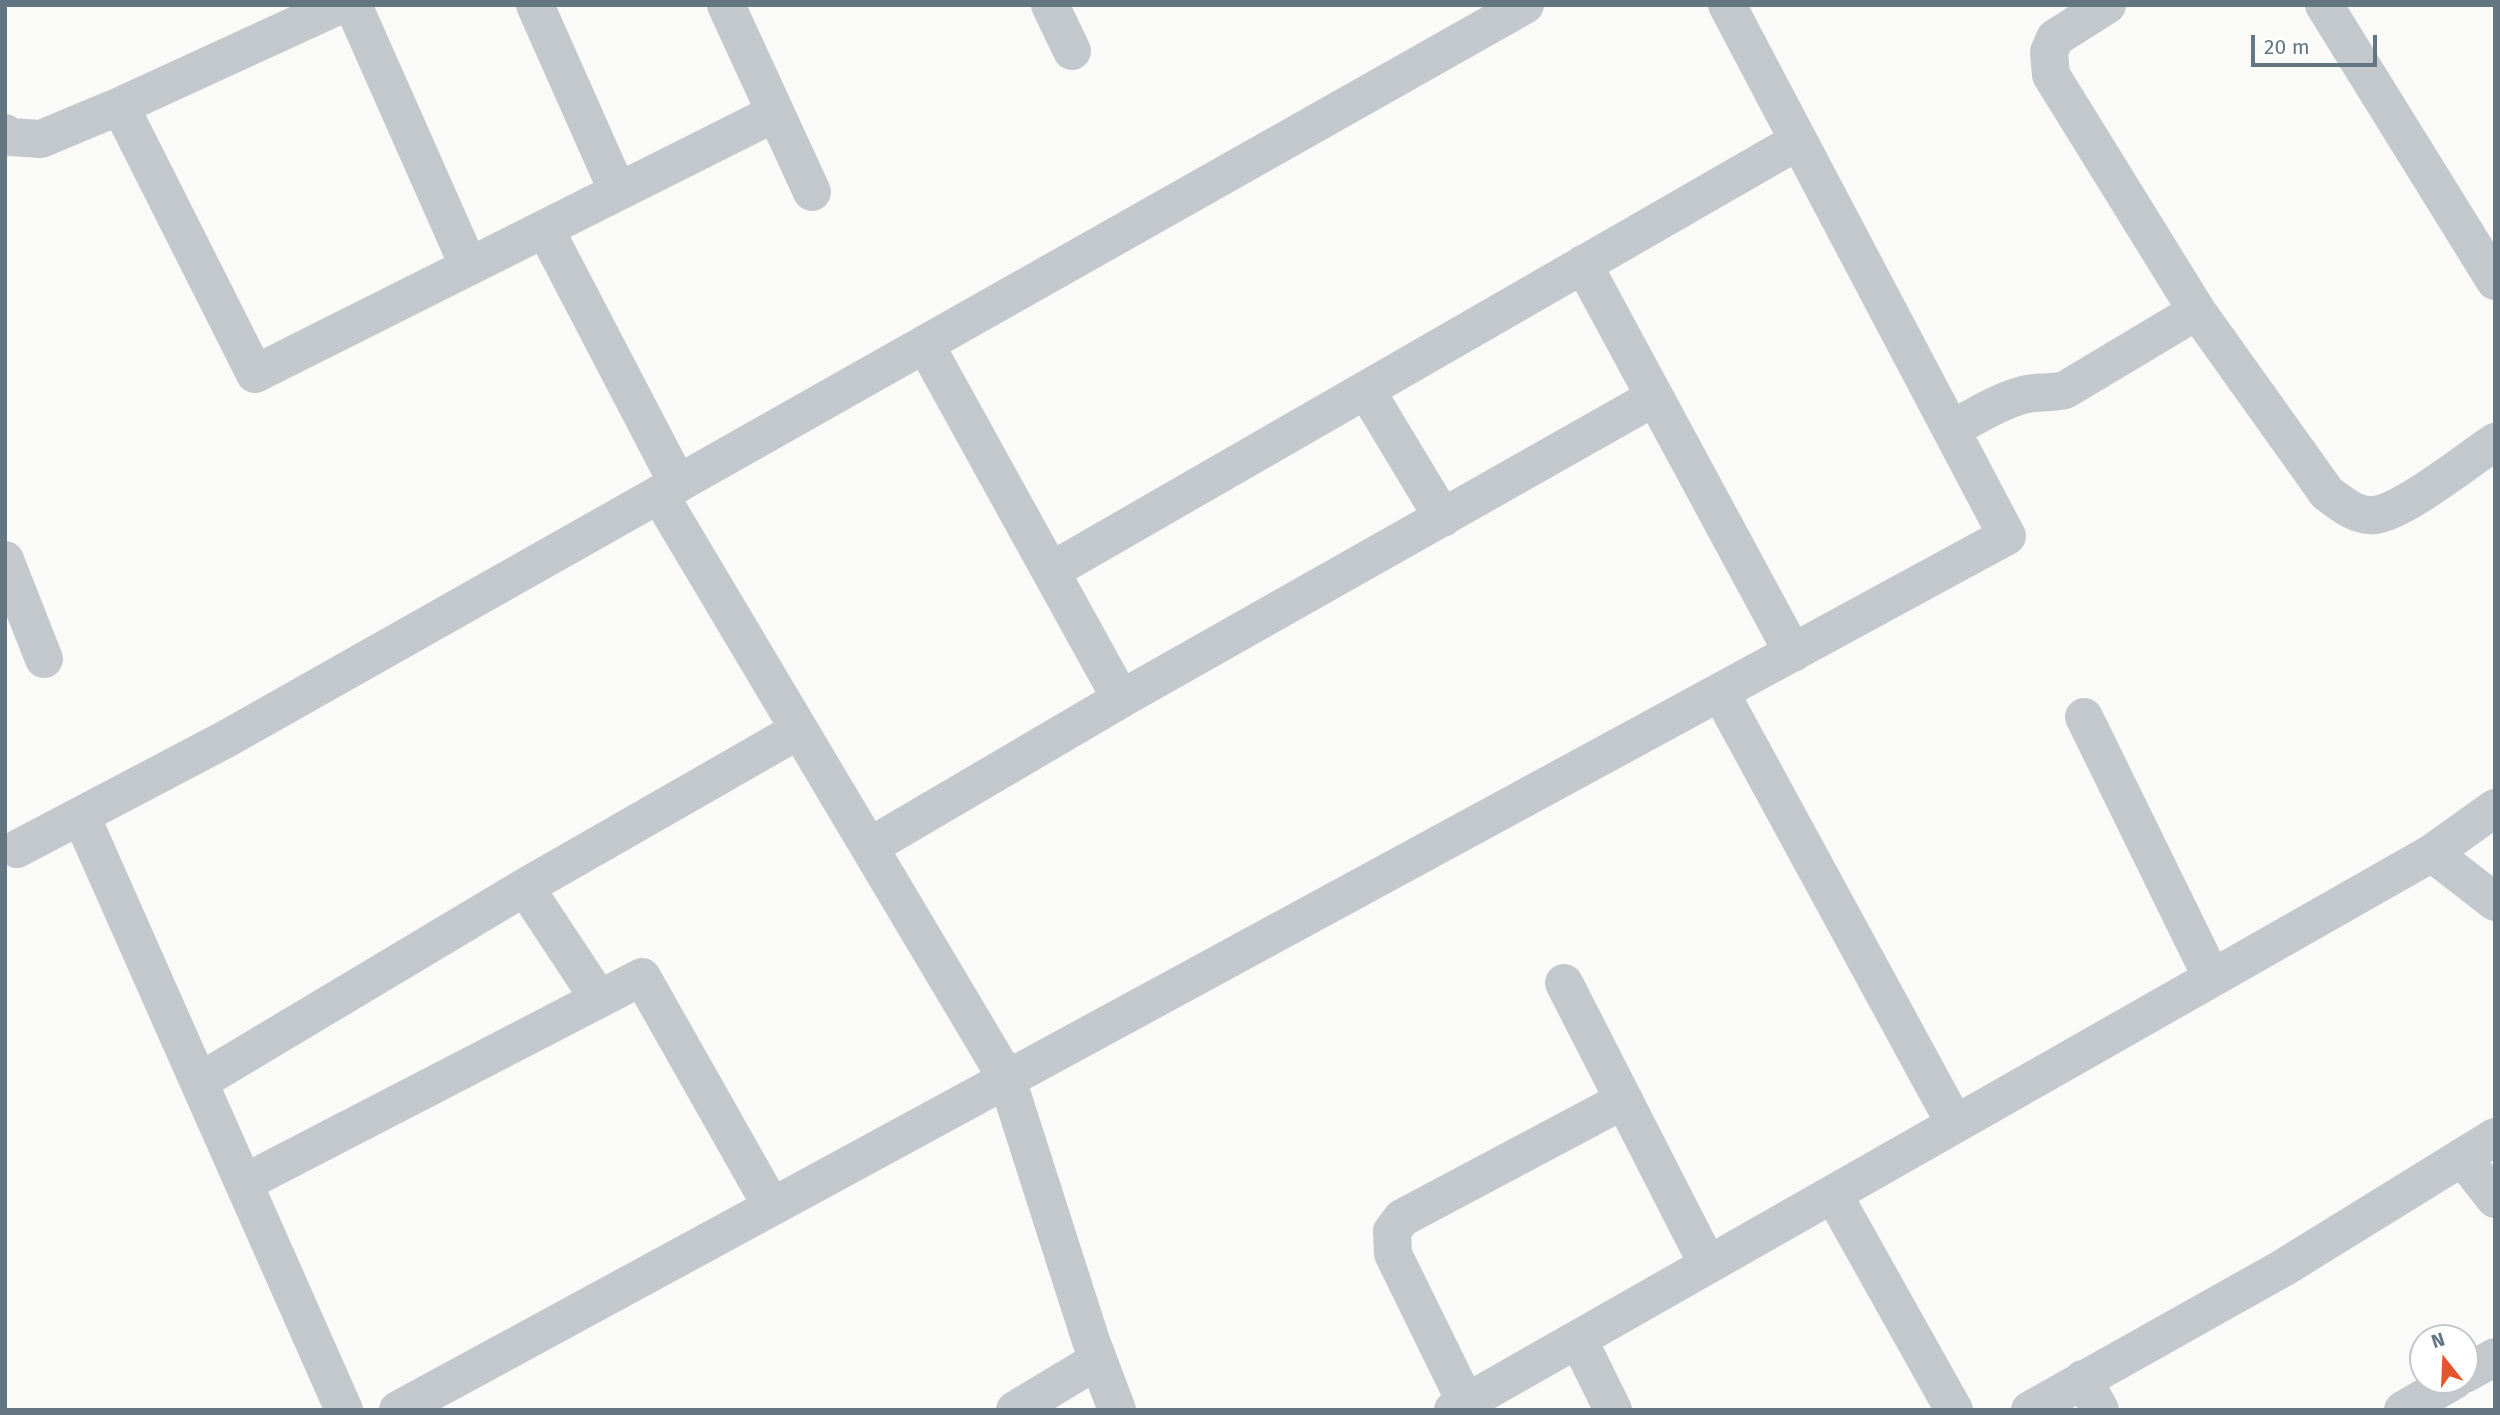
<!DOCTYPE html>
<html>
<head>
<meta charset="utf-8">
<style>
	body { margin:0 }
	#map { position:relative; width:2500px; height:1415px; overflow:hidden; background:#fafaf8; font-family:"Fira Sans",sans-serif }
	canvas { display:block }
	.frame { position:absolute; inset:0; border:7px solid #657683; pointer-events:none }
	.north { position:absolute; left:2409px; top:1324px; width:70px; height:70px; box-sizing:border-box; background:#fff; border:2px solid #c1c8cd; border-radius:50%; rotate:342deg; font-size:19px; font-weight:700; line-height:28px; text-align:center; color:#657683 }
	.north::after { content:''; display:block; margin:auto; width:24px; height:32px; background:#e4572e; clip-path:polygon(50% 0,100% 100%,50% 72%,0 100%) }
	.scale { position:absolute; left:2251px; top:35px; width:126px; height:32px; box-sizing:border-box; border:4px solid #657683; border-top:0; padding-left:9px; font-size:21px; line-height:24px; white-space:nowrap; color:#657683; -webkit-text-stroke:5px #fff; paint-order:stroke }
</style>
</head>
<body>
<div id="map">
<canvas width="2500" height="1415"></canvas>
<div class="frame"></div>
<div class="north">N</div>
<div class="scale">20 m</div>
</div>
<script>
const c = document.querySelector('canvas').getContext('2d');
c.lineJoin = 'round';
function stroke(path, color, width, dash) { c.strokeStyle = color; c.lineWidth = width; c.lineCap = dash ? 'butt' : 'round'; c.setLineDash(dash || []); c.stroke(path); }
stroke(new Path2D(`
	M340,5L120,106L255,374L775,113
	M353,5L469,267
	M535,5L618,192
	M726,5L812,192
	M1050,5L1072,51
	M2107,5L2055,38L2049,52L2051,75L2197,311L2327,493C2340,503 2357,517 2375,515C2403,512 2469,459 2495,442
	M2324,5L2495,281
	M5,133L10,137L41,139L120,106
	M545,229L678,484
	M1583,264L1793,653
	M1366,390L1443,518
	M1951,429C1975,417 2000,400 2027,394C2039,392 2052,393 2065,390L2197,311
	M659,494L1007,1079L1091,1341L1117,1410
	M5,560L44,659
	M1051,571L1798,141
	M1720,692L1955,1124
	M1121,699L1655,397
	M2084,717L2212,978
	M81,816L344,1410
	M869,847L1121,699L925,344
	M17,849L226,739L1525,5
	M2432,853L2495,902
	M525,887L599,999
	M1564,983L1708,1265
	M199,1082L525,887L799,730
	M2462,1157L2495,1199
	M244,1183L642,977L772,1207
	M1833,1194L1954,1410
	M1578,1339L1613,1410
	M2465,1374L2495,1357
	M2083,1379L2100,1410
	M1466,1403L1393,1254L1392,1231L1402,1218L1624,1100
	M398,1410L2007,536L1727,5
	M1015,1410L1098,1360
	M1453,1410L2432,853L2495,808
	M2030,1410L2283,1268L2495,1137
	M2403,1410L2455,1380`), '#c3c8cc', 38);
</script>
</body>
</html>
